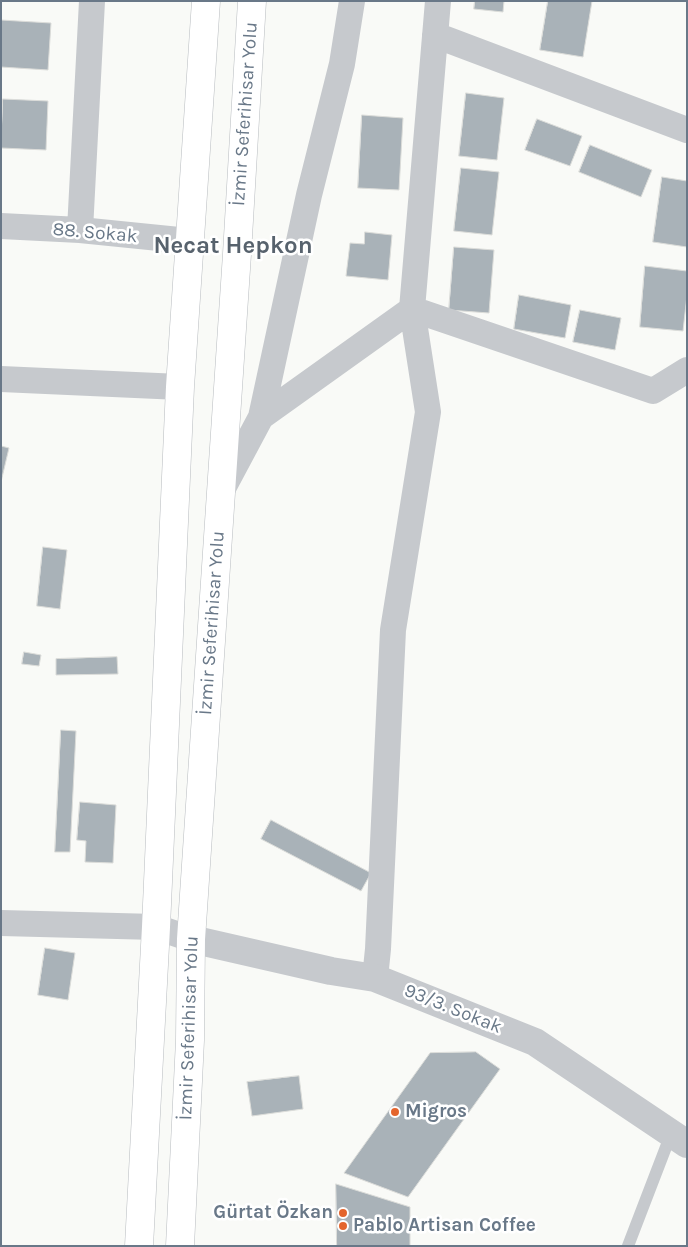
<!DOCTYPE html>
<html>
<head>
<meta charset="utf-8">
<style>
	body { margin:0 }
	#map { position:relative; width:688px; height:1247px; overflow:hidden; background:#f9faf7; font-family:Karla,sans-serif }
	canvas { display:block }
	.frame { position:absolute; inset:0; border:2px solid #697888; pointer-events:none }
</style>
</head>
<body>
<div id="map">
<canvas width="688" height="1247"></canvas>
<div class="frame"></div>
</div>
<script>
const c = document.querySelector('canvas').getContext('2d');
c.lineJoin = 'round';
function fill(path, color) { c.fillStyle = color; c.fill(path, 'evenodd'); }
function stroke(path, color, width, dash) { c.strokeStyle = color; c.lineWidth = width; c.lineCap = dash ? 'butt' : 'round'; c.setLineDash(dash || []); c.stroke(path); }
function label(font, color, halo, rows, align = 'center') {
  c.font = font + ' Karla,sans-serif'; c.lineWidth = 5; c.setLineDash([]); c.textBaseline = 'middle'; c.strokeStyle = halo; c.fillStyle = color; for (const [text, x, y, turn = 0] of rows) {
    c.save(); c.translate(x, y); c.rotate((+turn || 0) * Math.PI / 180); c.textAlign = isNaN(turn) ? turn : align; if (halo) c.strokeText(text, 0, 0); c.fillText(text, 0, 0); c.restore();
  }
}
const building = new Path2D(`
	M475,1H504L503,12L474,9Z
	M548,1H592L583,57L540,50Z
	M1,20L51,23L48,70L1,67Z
	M466,93L504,98L497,160L459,156Z
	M3,99L48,101L46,150L1,148Z
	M362,115L403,118L399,190L358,188Z
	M537,119L582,136L570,166L525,150Z
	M590,145L652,170L641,197L579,172Z
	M461,168L499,172L492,235L454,231Z
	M662,177L687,181V247L653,242Z
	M365,232L392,235L388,280L346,276L350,243L364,244Z
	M454,247L494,250L489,313L449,310Z
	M645,266L687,271V295L683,331L640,327Z
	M519,295L571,305L565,338L514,329Z
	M580,310L621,318L615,350L573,342Z
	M1,446L9,448L1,482Z
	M43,547L67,550L60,609L37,606Z
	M24,652L41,655L39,666L22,664Z
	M117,657L118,674L56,675V659Z
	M61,730L76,731L70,852H55Z
	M80,802L116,805L113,863L85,862L86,841L77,840Z
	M271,820L371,873L361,891L261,839Z
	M45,948L75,953L68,1000L38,995Z
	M476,1052L500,1069L408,1197L344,1173L430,1053Z
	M299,1076L303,1109L252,1116L247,1082Z
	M336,1184L410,1207V1246H337Z`);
fill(building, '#a9b2b8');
stroke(building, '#dbdcd9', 1);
const primary = new Path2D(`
	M139,1246L156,927L180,387L206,1
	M180,1246L190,1040L191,939L237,254L252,1`);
stroke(primary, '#b7bbbf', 29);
stroke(new Path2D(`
	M628,1246L671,1134`), '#c6c9cd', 12);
stroke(new Path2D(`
	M435,35L687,130
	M1,226L80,230L189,241
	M80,230L92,1
	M412,309L653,391L687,370
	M1,379L180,387
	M261,417L309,195L342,64L352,1
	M221,492L261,417L412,309
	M1,923L156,927L191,939
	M375,978L378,949L393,630L428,412L412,309L438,1`), '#c6c9cd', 26);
stroke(new Path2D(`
	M191,939L331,971L375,978L535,1042L687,1144`), '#c6c9cd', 28);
stroke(primary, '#fff', 28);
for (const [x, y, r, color] of [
	[395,1112,5,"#e4652d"],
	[343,1213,5,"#e4652d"],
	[343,1226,5,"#e4652d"]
]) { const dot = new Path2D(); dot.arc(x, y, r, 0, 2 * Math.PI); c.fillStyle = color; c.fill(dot); stroke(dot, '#fff', 2); }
label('19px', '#697888', '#fff', [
	["İzmir Seferihisar Yolu",245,114,-86],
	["88. Sokak",95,233,5],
	["İzmir Seferihisar Yolu",212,623,-86],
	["93/3. Sokak",453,1009,22],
	["İzmir Seferihisar Yolu",189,1028,-88]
]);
label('bold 19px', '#697888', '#fff', [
	["Migros",405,1112],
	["Gürtat Özkan",333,1213,"right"],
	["Pablo Artisan Coffee",353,1226]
], 'left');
label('bold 24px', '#57626d', '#fff', [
	["Necat Hepkon",233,246]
]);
</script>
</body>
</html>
